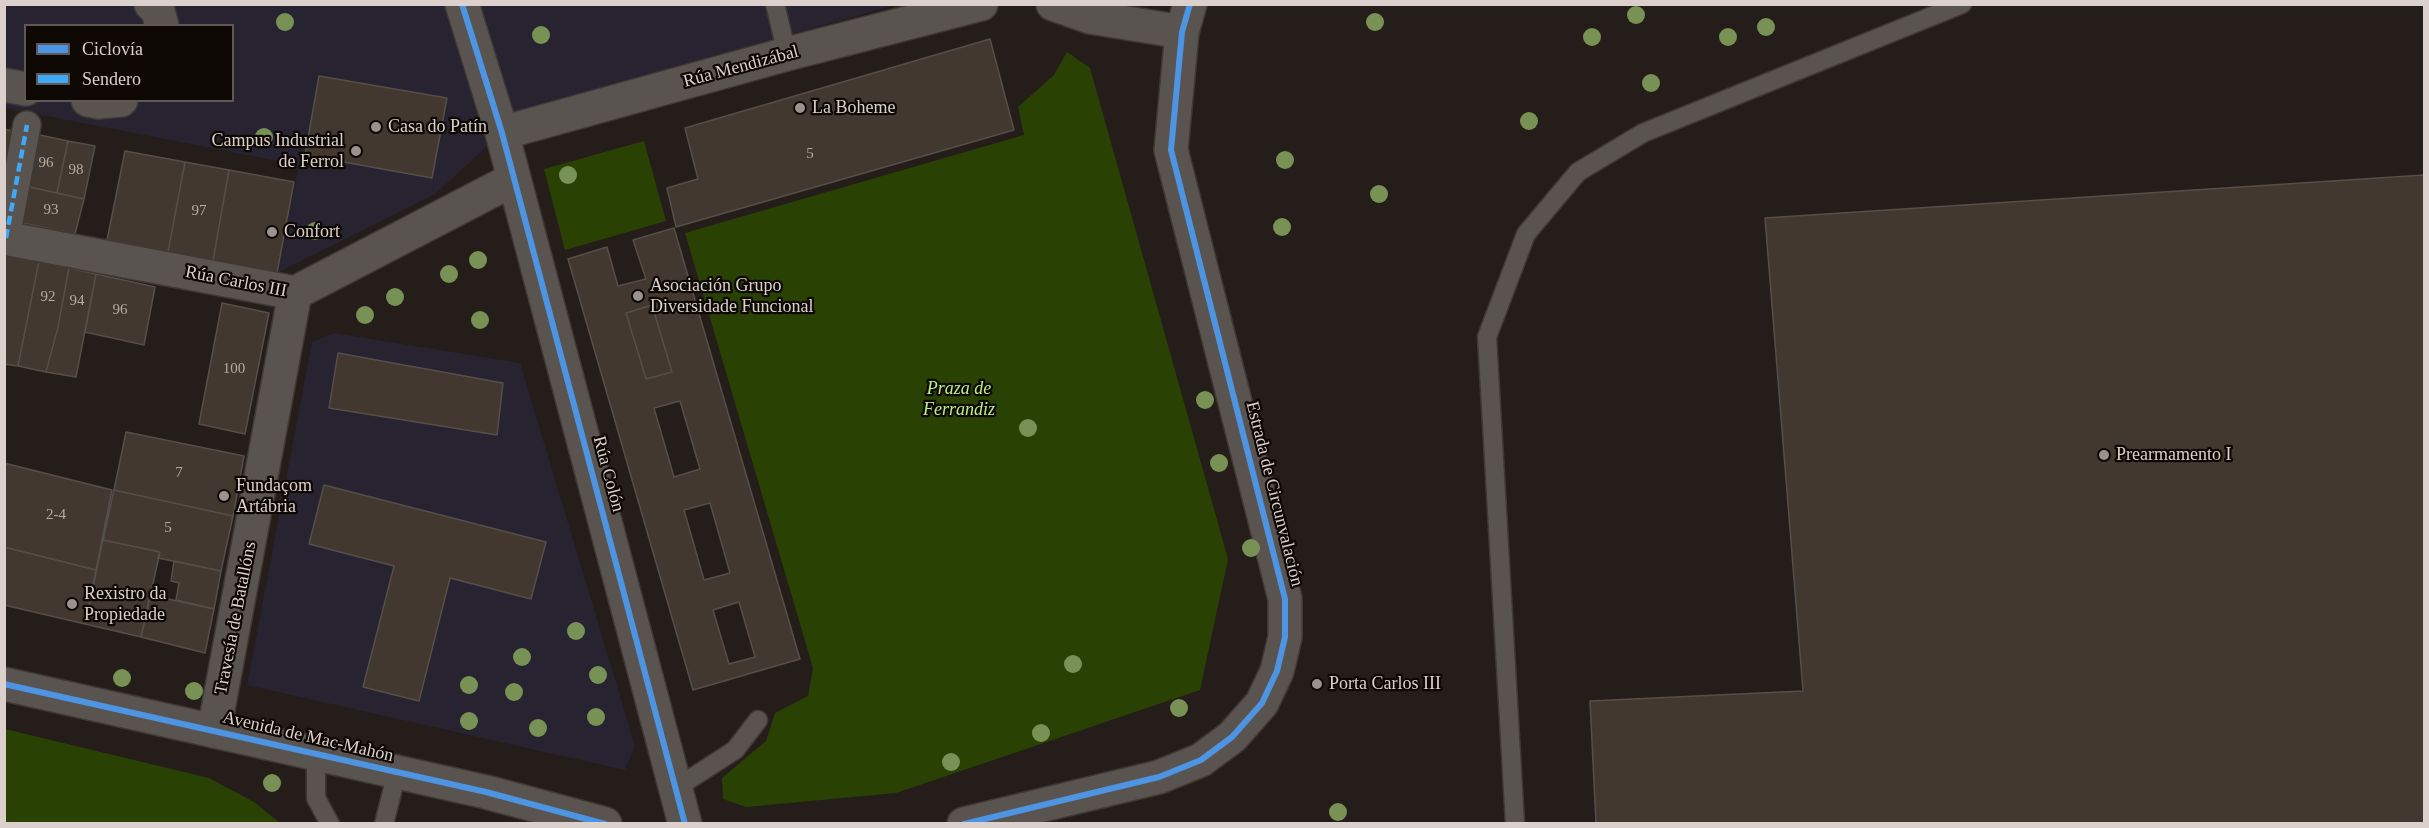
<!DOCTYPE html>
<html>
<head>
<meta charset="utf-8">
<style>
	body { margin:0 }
	#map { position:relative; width:2429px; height:828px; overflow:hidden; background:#251d19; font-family:Georgia,serif }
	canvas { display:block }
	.frame { position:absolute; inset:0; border:6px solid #dbd0cb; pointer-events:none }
	.legend { position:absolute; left:24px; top:24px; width:210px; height:78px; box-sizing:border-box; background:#0e0805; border:2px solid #605854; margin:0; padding:8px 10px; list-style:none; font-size:18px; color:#dbd0cb }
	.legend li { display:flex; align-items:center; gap:12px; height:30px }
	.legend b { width:30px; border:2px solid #605854 }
</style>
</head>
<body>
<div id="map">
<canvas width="2429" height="828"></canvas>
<div class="frame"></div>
<ul class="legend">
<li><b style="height:8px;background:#4d94e3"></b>Ciclovía</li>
<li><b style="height:8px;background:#3fa9f5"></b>Sendero</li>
</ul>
</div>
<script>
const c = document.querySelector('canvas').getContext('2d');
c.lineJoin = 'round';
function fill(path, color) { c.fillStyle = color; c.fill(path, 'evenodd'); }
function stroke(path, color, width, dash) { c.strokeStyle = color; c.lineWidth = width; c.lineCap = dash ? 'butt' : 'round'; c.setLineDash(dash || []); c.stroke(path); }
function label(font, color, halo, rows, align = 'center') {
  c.font = font + ' Georgia,serif'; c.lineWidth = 4.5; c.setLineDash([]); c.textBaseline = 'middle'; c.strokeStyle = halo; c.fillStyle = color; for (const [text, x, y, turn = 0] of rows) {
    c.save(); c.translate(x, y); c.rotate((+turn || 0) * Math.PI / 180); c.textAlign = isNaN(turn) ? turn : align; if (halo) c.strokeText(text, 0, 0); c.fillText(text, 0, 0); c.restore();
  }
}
fill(new Path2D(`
	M4,5H895L528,109L435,194L277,273L299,165L5,108ZM26,26H232V100H26Z
	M334,333L520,363L635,746L625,770L247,685L312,342Z`), '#272330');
fill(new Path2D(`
	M1067,52L1090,68L1228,559L1200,690L896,793L746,807L723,799L722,778L766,741L775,713L808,696L813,668L685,233L1024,135L1018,107L1054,75Z
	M644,141L666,221L565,250L544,169Z
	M5,729L209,778L254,802L280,823H5Z`), '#294203');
const building = new Path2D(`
	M990,39L1014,130L676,227L667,188L698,179L685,128Z
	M319,76L447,98L432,178L305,155Z
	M4,129L17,132L4,179Z
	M35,134L68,141L57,193L25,186Z
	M68,141L95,146L84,199L57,193Z
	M125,151L185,162L168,252L107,240Z
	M185,162L229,170L213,261L168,252Z
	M229,170L294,182L277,273L213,261Z
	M2424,175V824H1596L1590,701L1803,691L1765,218Z
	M25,186L84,199L75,234L18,222Z
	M674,228L800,659L693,690L568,259L607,247L618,286L646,279L633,240ZM652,305L672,372L646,379L626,313Z
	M674,228L800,659L693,690L568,259L607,247L618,286L646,279L633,240ZM652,305L672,372L646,379L626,313ZM680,401L700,469L674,477L654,408ZM710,503L730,573L704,580L684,510Z
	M674,228L800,659L693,690L568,259L607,247L618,286L646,279L633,240ZM739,602L755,657L729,664L713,610Z
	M5,254L39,261L18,366L4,364Z
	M39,261L69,268L58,327L46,372L18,366Z
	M69,268L96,274L76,377L46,372L58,327Z
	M96,274L155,287L144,345L85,332Z
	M222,303L269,313L245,434L199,424Z
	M338,353L503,383L497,435L329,408Z
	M126,432L244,456L233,516L114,490Z
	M4,463L112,490L96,570L4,547Z
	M324,485L546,542L531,599L450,578L419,701L363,687L394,566L309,544Z
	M114,490L233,516L221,571L158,558L160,552L103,540Z
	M103,540L160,552L141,637L85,624Z
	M4,547L96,570L85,624L4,605Z
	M174,561L221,571L214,609L176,600L179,583L171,581Z
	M150,595L214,609L205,653L141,637Z`);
fill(building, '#43382f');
stroke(building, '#554f4a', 1.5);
const service = new Path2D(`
	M775,4L787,54
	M316,754V798L330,824
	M676,788L735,750L758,720
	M384,824L397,772
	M1515,824L1487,337L1526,234L1578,172L1643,133L1962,4`);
const pedestrian = new Path2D(`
	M6,238L27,125`);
const minor = new Path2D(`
	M151,4L158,11L162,26
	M462,4L502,133L685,824
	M1053,4L1090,17L1182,32
	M4,85L26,89
	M88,100L98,102L121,100
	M502,133L787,54L981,4
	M4,238L295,293L514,179
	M214,731L295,293`);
const tertiary = new Path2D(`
	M4,684L486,792L605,824
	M964,824L1159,777L1201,760L1232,737L1262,703L1277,671L1285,637V599L1171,150L1182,32L1190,4`);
stroke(service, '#3f3835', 21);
stroke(pedestrian, '#3f3835', 30);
stroke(minor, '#3f3835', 36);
stroke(tertiary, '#3f3835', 36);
stroke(service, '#5a5450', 18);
stroke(pedestrian, '#5a5450', 27);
stroke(minor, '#5a5450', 33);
stroke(tertiary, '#5a5450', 33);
stroke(new Path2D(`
	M6,238L27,125`), '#3fa9f5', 4.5, [9, 4.5]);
stroke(new Path2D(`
	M462,4L502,133L685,824
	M4,684L486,792L605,824
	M964,824L1159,777L1201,760L1232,737L1262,703L1277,671L1285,637V599L1171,150L1182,32L1190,4`), '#4d94e3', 6);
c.fillStyle = '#779254';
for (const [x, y] of [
	[1636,15],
	[285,22],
	[1375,22],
	[1766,27],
	[541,35],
	[1592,37],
	[1728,37],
	[1651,83],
	[1529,121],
	[264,137],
	[1285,160],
	[568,175],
	[1379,194],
	[1282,227],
	[315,231],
	[478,260],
	[449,274],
	[395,297],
	[365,315],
	[480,320],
	[1205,400],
	[1028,428],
	[1219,463],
	[1251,548],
	[576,631],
	[522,657],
	[1073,664],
	[598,675],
	[122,678],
	[469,685],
	[194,691],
	[514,692],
	[1179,708],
	[596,717],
	[469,721],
	[538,728],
	[1041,733],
	[951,762],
	[272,783],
	[1338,812]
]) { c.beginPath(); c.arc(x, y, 9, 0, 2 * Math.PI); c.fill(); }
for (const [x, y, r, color] of [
	[800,108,6,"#9b918d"],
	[376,127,6,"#9b918d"],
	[356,151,6,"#9b918d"],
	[272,232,6,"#9b918d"],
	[638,296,6,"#9b918d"],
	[2104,455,6,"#9b918d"],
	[224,496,6,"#9b918d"],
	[72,604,6,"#9b918d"],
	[1317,684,6,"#9b918d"]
]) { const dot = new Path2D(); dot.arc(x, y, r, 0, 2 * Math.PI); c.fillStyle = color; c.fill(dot); stroke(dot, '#0e0805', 2); }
label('15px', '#b5aaa4', null, [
	["5",810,154],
	["96",46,163],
	["98",76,170],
	["93",51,210],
	["97",199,211],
	["92",48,297],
	["94",77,301],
	["96",120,310],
	["100",234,369],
	["7",179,473],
	["2-4",56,515],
	["5",168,528]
]);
label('18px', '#dbd0cb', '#0e0805', [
	["Rúa Mendizábal",741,67,-15],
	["Rúa Carlos III",236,282,11],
	["Rúa Colón",608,474,75],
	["Estrada de Circunvalación",1274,494,76],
	["Travesía de Batallóns",236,618,-79],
	["Avenida de Mac-Mahón",308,737,13]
]);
label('18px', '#dbd0cb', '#0e0805', [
	["La Boheme",812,108],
	["Casa do Patín",388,127],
	["Campus Industrial",344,141,"right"],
	["de Ferrol",344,162,"right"],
	["Confort",284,232],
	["Asociación Grupo",650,286],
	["Diversidade Funcional",650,307],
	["Prearmamento I",2116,455],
	["Fundaçom",236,486],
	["Artábria",236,507],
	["Rexistro da",84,594],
	["Propiedade",84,615],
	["Porta Carlos III",1329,684]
], 'left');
label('italic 18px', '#baf184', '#0e0805', [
	["Praza de",959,389],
	["Ferrandiz",959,410]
]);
</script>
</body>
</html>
